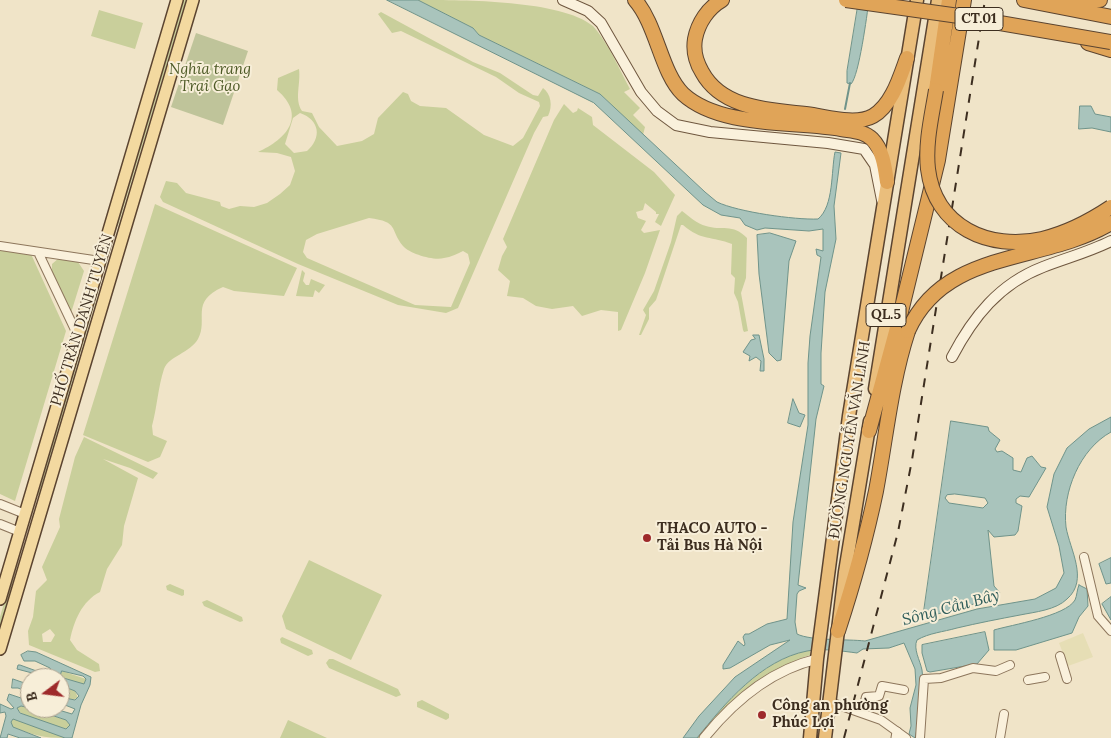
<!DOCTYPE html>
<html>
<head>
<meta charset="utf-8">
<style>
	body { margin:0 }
	#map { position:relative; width:1111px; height:738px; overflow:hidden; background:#f0e4c8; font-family:Lora,serif }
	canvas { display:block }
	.north { position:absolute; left:20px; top:668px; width:50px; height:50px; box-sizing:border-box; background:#f7eed8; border:1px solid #ada18e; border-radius:50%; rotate:255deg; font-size:14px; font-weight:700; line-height:20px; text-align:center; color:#3d2e20 }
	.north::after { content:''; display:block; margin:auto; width:18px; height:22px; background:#9e2a2b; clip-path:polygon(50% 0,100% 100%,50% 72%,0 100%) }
</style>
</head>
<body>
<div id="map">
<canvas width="1111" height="738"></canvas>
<div class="north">B</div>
</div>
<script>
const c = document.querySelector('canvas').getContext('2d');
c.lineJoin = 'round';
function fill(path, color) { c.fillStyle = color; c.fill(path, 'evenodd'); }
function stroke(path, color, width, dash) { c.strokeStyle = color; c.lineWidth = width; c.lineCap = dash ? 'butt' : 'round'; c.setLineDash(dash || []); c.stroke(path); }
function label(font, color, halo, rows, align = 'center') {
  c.font = font + ' Lora,serif'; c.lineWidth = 4; c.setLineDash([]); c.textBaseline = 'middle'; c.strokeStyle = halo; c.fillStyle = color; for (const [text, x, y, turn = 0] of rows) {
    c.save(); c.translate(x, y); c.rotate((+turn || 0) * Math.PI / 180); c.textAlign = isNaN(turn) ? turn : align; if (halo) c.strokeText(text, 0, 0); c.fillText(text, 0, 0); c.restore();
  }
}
fill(new Path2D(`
	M1083,633L1093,657L1068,666L1059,643Z`), '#e6deb5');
fill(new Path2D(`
	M182,0H186L118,226L116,227Z
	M418,0C464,0 561,0 593,26C609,44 619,69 630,89L624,92L640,108L633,115L645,127L643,135L600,94L479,35L473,28Z
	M99,10L143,23L135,49L91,36Z
	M381,12L473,62L500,73L533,95L538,96L543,88C551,94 553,106 548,116L543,117L534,133L458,308L446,313L398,305L298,264L163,202L160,197L166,181L177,183L186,193L220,202L221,206L229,209L240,206L254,207L267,203L280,194L290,185L295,171L291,157L277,153L258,152C287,139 307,116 277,90L278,78L299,69C301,84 294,99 302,111L312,113L319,127L337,146L362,141L374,134L378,118L403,92L408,94L411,101L420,106L446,108L484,135L513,146L523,138L540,106L539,102L519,93L496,77L401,31L392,33L378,14ZM300,113C320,120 322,138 307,151L294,153L285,144L293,118ZM369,218C400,222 389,229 403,246C410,254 434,261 444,258C451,257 457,254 463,251L468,254L470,263L451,307L415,305L307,258L303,252L306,240L317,234Z
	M564,104L573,113L577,111L578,108L592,117L593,125L654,172L675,195L661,226L655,222L659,214H656V212L645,203L643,210L636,212L638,218L646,221L641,230L644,233L660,230L645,273L621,330L618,331V312L601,310L582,316L573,306L552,309L536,306L523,298L507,296L510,281L498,270L502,256L507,247L503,239L554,120Z
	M155,204L297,268L284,296L234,291L223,287C189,302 209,319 198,339C190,353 169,356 164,369C158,387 157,408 152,426L153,435L167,441L160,457L148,462L83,435Z
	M682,211C689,216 697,224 706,226C721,231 733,223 747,238L746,278L741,293L748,331L744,332L743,330L738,302L734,293L735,278L731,274L732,244C712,236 701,241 683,225H681L656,300L649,308V319L641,335H639L646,315L643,310L654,291L671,242L677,216Z
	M0,250L31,254L66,331L15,501L0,494Z
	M59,258L78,262L84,271L71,313L52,271V264Z
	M302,270L305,273L303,281L306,285H309L311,279L325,285L319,293L315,290L313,297L296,296Z
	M97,289H99L39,495H36Z
	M84,437L158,473L153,479L130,468L103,459L138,478L124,526L122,545L107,569L100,592C82,601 74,621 70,640L77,650L99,664L100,671L95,672L29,645L28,631L33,617L36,591L47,580L42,567L60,527L59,519L75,457ZM50,629L55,635L51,642H43L42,634Z
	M17,558L19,559L0,629V617Z
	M309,560L382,595L351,660L286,629L282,616Z
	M170,584L184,590V595L182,596L167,590L166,586Z
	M207,600L242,617L243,621L240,622L204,606L202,602Z
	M282,637L312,650L313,654L308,656L281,643L280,639Z
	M810,650V655C763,670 735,704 702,738H697C726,702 762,659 810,650Z
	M329,659H333L398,689L401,695L396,697L329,668L326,663Z
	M62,671L86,679L84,685L59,677Z
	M60,685L75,691L78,698L71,700L60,697Z
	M422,700L449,714V718L446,720L417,707V702Z
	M21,706L66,720L70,725L66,729C52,724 24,721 17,708Z
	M13,719L60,734L65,738C44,738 32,735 13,727L11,722Z
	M288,720L327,738H280Z`), '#c9cf9b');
fill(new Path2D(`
	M196,33L248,51L223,125L171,107Z`), '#bfc49a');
const water = new Path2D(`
	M387,0H418L473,28L479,35L600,94L705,192C709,195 713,199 717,202C738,212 795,220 818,219C834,206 831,171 835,152L841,153L834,206L836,239L825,292L821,353V384L824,386L816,419L798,585L806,588L799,591L797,594L795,622L797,634C811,641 848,639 865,641L977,609L1035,599L1056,588L1064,573L1059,546L1047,507L1054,474L1067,448L1089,429L1111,417V432C1080,449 1062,492 1066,527C1070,550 1089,580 1067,599C1056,610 1035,612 1020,615C999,619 978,623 957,628C943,632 929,633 917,640C913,649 920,660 922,670C925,690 920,718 915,738L909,734L911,726L910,708L916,685L915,669L904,643L889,648L863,649L857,653C842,651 822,648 807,651C761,660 725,703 697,738H683L699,716L735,677L790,640L770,645L730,668L723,669V665L738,641L744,646L745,644L743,637L745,634H749L767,624L787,619L793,522L808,425V363L810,336L821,257L817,255L816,249L823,251V229L809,231L765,228L757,230L745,225L740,218L721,215L703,205L594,103Z
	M859,0H869C867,15 859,76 851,84L847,83V71Z
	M1080,106H1091L1095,114L1111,117V132L1092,128L1079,129Z
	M770,233L796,241L789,261L781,360L777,361L769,353L759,274L757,235Z
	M753,335H759L764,359V371H760L761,361L756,357L749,361L750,356L743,352L751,340L755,339Z
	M793,399L799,413L805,415L800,427L788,423Z
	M951,421L988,427L989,431L1000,440L995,449L997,452L1002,451L1013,458V470L1021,472L1027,458L1032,456L1041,467L1046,468L1029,497L1020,496L1016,499V503L1022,506L1018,531L1015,535L994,537L988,530L994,586L1000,593L981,602L923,618ZM955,494L985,498L988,503L983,508L949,503L945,498L947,495Z
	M1111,558V583L1106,584L1099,564Z
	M1079,585L1087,589L1088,606L1079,617L1072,633L1016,650H994V630C1011,625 1066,616 1075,600C1077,596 1077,589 1079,585Z
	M1111,597V620L1102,604Z
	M985,632L989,650L977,664L930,672L927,671L922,653V645Z
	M28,651L36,652L91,677L90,685L81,705L72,738H65L13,719L11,722L13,727L41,738H20L8,734L7,738H0L6,716L5,712L0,713V704L11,709L14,708L7,700L9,694L30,701V708L21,706L17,708L20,713L66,729L70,725L66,720L30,708H52L72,714L75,709L60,703V697L75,700L79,696L75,691L60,685V678H39L36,674L17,669L18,665H20L42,673L51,671L50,668L35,661H24L21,655ZM62,671L83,676L86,679L84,684L60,677Z
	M13,679L30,685V693L18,688H12Z`);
fill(water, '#a9c4bc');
stroke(water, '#6f938a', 1);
stroke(new Path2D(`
	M845,109L850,83`), '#6f938a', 2);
const minor = new Path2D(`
	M0,246L100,261
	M38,252L78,336
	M0,504L25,514
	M0,524L20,532
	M1084,557L1098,616L1111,631
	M1060,656L1067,679
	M1028,680L1045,677
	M830,702L881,720L906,738
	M862,713L866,697L879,696L882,686L904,690
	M920,738L924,679L941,678L973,668L996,671L1010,665
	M1000,738L1004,714`);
const tertiary = new Path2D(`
	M704,738C733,702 771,670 817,659
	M896,738L897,732`);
const secondary = new Path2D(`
	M563,0L588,11L601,23L641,92L657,111L676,125L710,132L828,143L864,149L875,165L882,200
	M952,357C973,317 999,284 1043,267C1066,258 1089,252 1111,241`);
const primary = new Path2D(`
	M0,599L177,0
	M0,649L193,0`);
const trunk = new Path2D(`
	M875,389L938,0
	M810,738L817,659L849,416L917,0
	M825,738L845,572L870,421`);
const motorway = new Path2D(`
	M635,0C657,25 661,73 683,94C720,128 794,121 841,129C852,131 864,131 872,139C883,150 885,168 887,182
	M722,0C708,8 698,23 695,39C693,51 696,62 702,72C723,111 775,110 813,115C831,118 857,125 873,116C892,105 900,77 907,58
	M1024,0L1111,17
	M1063,0H1100
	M1088,43L1111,50
	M936,90L949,0
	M869,431L897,328L938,160L964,0
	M838,631C853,585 866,539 876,491C886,438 891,383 908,331`);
stroke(minor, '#8d765c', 10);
stroke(tertiary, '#8d765c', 11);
stroke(secondary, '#6f573f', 12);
stroke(primary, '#5b4430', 14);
stroke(trunk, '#5b4430', 15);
stroke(motorway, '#5b4430', 16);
stroke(minor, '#faf1dc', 8);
stroke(tertiary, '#faf1dc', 9);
stroke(secondary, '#faf1dc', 10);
stroke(primary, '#f3d9a0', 11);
stroke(trunk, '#eabe7c', 12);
stroke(motorway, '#e0a458', 14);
stroke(new Path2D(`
	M844,738L898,532L912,460L985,0`), '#3d2e20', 2, [9, 9]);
const motorwayBridge = new Path2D(`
	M846,0L959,16L1111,42
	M936,90C932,115 925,143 928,169C935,227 989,251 1042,239C1067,233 1090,221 1111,207
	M908,331C945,248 1043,264 1111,223`);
stroke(motorwayBridge, '#5b4430', 16, []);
stroke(motorwayBridge, '#e0a458', 14);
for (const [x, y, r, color] of [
	[647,538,5,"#9e2a2b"],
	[762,715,5,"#9e2a2b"]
]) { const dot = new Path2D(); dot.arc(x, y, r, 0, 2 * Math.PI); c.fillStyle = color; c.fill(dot); stroke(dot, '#f7eed8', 2); }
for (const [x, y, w] of [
	[979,19,48],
	[886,315,40]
]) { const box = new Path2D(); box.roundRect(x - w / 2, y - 11.5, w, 23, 4); c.fillStyle = '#f7eed8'; c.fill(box); stroke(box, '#3d2e20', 1); }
label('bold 14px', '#3d2e20', null, [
	["CT.01",979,19],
	["QL.5",886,315]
]);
label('italic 15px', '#4d5a26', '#f7eed8', [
	["Nghĩa trang",210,70],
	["Trại Gạo",210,87]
]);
label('15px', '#3d2e20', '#f7eed8', [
	["PHỐ TRẦN DANH TUYÊN",82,320,-73],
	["ĐƯỜNG NGUYỄN VĂN LINH",850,440,-81]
]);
label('bold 15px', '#3d2e20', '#f7eed8', [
	["THACO AUTO -",657,529],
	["Tải Bus Hà Nội",657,546],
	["Công an phường",772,706],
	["Phúc Lợi",772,723]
], 'left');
label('italic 16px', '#2f5d5a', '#f7eed8', [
	["Sông Cầu Bây",951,608,-15]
]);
</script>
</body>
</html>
